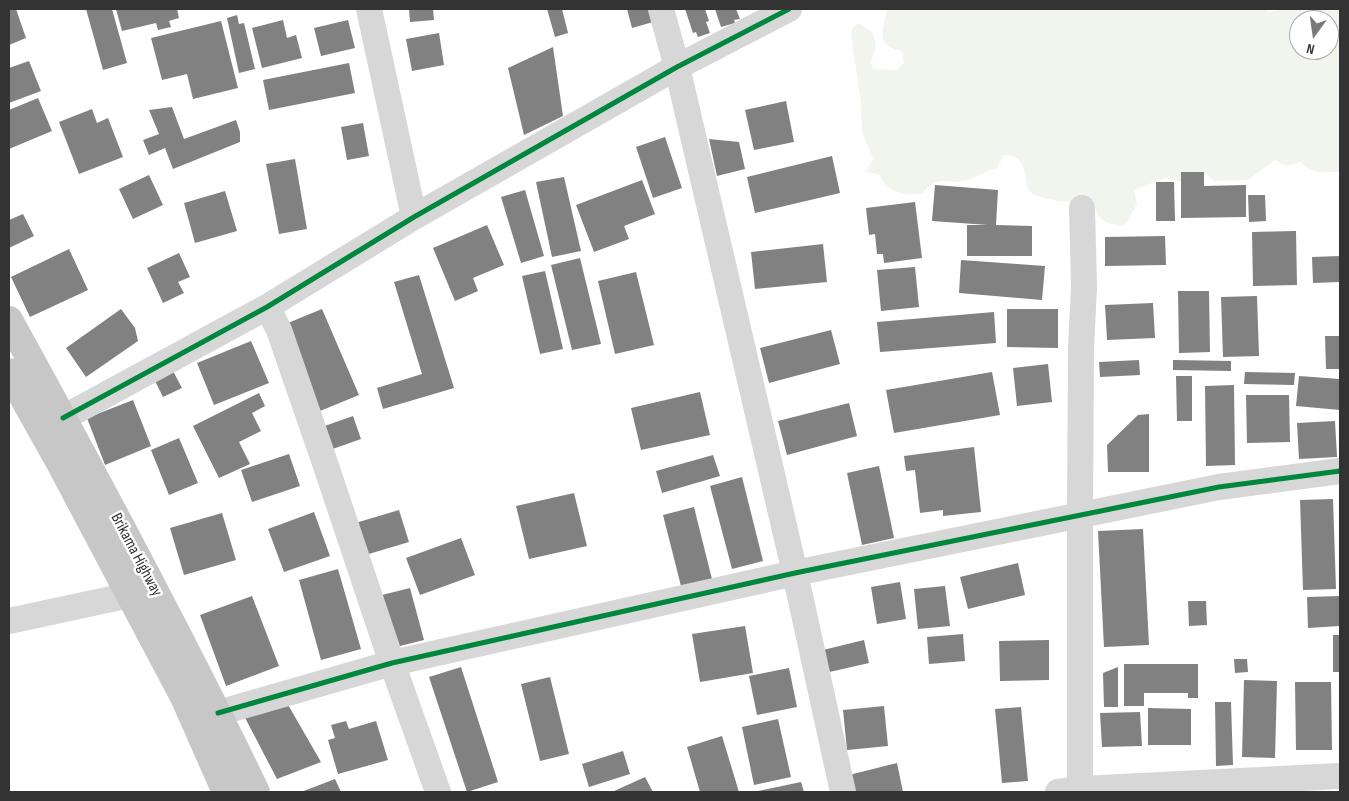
<!DOCTYPE html>
<html>
<head>
<meta charset="utf-8">
<style>
	body { margin:0 }
	#map { position:relative; width:1349px; height:801px; overflow:hidden; background:#fff; font-family:"Sofia Sans Condensed",sans-serif }
	canvas { display:block }
	.frame { position:absolute; inset:0; border:10px solid #333; pointer-events:none }
	.north { position:absolute; left:1289px; top:10px; width:50px; height:50px; box-sizing:border-box; background:#fff; border:1px solid #adadad; border-radius:50%; rotate:194deg; font-size:14px; font-weight:700; line-height:20px; text-align:center; color:#333 }
	.north::after { content:''; display:block; margin:auto; width:18px; height:22px; background:#7a7a7a; clip-path:polygon(50% 0,100% 100%,50% 72%,0 100%) }
</style>
</head>
<body>
<div id="map">
<canvas width="1349" height="801"></canvas>
<div class="frame"></div>
<div class="north">N</div>
</div>
<script>
const c = document.querySelector('canvas').getContext('2d');
c.lineJoin = 'round';
function fill(path, color) { c.fillStyle = color; c.fill(path, 'evenodd'); }
function stroke(path, color, width, dash) { c.strokeStyle = color; c.lineWidth = width; c.lineCap = dash ? 'butt' : 'round'; c.setLineDash(dash || []); c.stroke(path); }
function label(font, color, halo, rows, align = 'center') {
  c.font = font + ' "Sofia Sans Condensed",sans-serif'; c.lineWidth = 5; c.setLineDash([]); c.textBaseline = 'middle'; c.strokeStyle = halo; c.fillStyle = color; for (const [text, x, y, turn = 0] of rows) {
    c.save(); c.translate(x, y); c.rotate((+turn || 0) * Math.PI / 180); c.textAlign = isNaN(turn) ? turn : align; if (halo) c.strokeText(text, 0, 0); c.fillText(text, 0, 0); c.restore();
  }
}
fill(new Path2D(`
	M890,9H1268L1267,12L1287,9H1340V171C1325,174 1312,174 1301,162L1287,166L1275,160L1248,180L1214,181L1207,174L1186,183L1165,178L1134,190L1137,204L1127,222L1122,226C1112,224 1101,223 1097,213C1094,206 1096,203 1091,198C1085,198 1081,200 1076,202C1070,203 1043,199 1037,196C1016,188 1036,156 1004,155L997,168C987,171 978,176 967,180C951,186 936,173 923,193C907,197 885,192 880,175L866,172L873,159L862,132L861,103L851,34L853,27L859,23C863,28 868,28 872,33C878,42 875,53 871,61L873,69L896,70L904,63L902,51C898,50 890,48 886,44C879,37 885,20 887,11ZM1299,20H1329V50H1299Z`), '#f1f5ed');
fill(new Path2D(`
	M9,9H16L26,38L9,45Z
	M86,9H112L127,63L103,70Z
	M116,9H177L179,18L169,21L171,27L158,30L156,23L122,31Z
	M409,9H433L434,20L410,22Z
	M547,9H562L568,33L555,37Z
	M627,9H649L653,22L632,28Z
	M685,9H705L709,21L706,22L710,33L698,37L696,32L693,33Z
	M715,9H736L740,19L734,20L735,23L721,27Z
	M237,15L239,24L244,23L255,69L239,73L227,18Z
	M283,20L287,38L296,35L302,58L262,68L252,28Z
	M348,20L355,48L321,56L314,28Z
	M221,21L238,88L193,99L187,74L162,80L151,38Z
	M439,33L444,65L412,71L406,39Z
	M553,47L563,116L524,135L508,68Z
	M29,61L41,91L9,103V68Z
	M349,63L355,93L269,110L263,80Z
	M38,98L52,131L9,149V110Z
	M786,101L794,142L754,150L745,110Z
	M172,107L184,139L236,120L240,132V142L173,169L165,148L149,155L143,140L159,134L149,110Z
	M92,109L97,123L108,118L123,157L79,174L59,122Z
	M363,123L369,156L347,160L341,127Z
	M665,137L682,188L653,198L636,147Z
	M709,139L739,142L745,169L717,176Z
	M832,156L840,193L755,213L747,177Z
	M295,159L307,229L279,234L266,164Z
	M1181,172H1204V186L1246,185V217L1181,218Z
	M149,175L163,205L133,219L119,189Z
	M564,177L581,251L552,257L536,182Z
	M642,180L655,214L624,226L629,239L594,252L576,205Z
	M1156,182H1174L1175,221H1156Z
	M935,185L998,190L996,225L1032,226V256H967V225H988L932,221Z
	M525,190L544,256L521,263L501,197Z
	M225,191L237,231L195,243L184,203Z
	M1248,195H1265L1266,221L1249,222Z
	M915,202L922,258L884,263L883,254H877L875,234L869,235L866,208Z
	M23,214L34,236L9,248V220Z
	M487,225L504,265L473,278L478,291L455,301L433,248Z
	M1296,231L1297,285L1253,286L1252,232Z
	M1165,236L1166,265L1105,266V237Z
	M823,244L827,282L755,289L751,252Z
	M69,249L88,290L30,317L11,277Z
	M179,253L190,277L178,282L184,293L163,303L147,268Z
	M1340,256V282L1313,283L1312,257Z
	M580,258L601,344L572,350L551,265Z
	M961,260L1045,266L1042,300L959,293Z
	M915,267L919,307L881,311L877,270Z
	M545,271L563,349L540,354L522,276Z
	M636,272L654,345L615,354L598,281Z
	M419,275L454,388L383,409L377,388L422,374L394,282Z
	M1178,291H1209L1210,352L1179,353Z
	M1257,296L1259,356L1223,357L1221,297Z
	M1153,303L1155,338L1107,340L1105,305Z
	M121,309L135,328L138,341L86,377L66,348Z
	M322,309L359,395L320,411L283,325Z
	M1007,309H1058V348L1007,347Z
	M994,312L996,343L880,352L877,322Z
	M831,330L840,364L769,383L760,348Z
	M1325,336H1340V369H1326Z
	M251,341L269,383L214,405L197,363Z
	M1139,360L1140,375L1100,377L1099,362Z
	M1173,360L1231,361V371L1173,370Z
	M1048,364L1052,402L1017,406L1013,368Z
	M173,371L182,388L163,397L155,381Z
	M992,372L1000,415L894,433L886,390Z
	M1245,372L1295,373L1294,385L1244,384Z
	M1176,376H1192V421H1177Z
	M1299,376L1340,379V410L1296,406Z
	M1234,385L1235,465L1206,466L1205,386Z
	M700,392L710,435L641,450L631,408Z
	M259,393L265,406L252,413L261,431L239,442L250,464L219,478L193,426Z
	M1246,395H1289L1290,442L1247,443Z
	M133,400L151,446L105,465L87,418Z
	M849,403L857,436L787,455L778,421Z
	M1149,414V472H1108L1107,445L1138,415Z
	M353,416L361,439L327,451L319,428Z
	M1335,421L1337,457L1299,459L1297,423Z
	M179,438L198,483L169,495L151,450Z
	M974,447L981,512L943,516V510L920,513L915,470L906,471L904,456Z
	M289,454L300,486L252,502L241,470Z
	M713,455L720,476L662,493L656,471Z
	M879,466L894,538L862,545L847,473Z
	M742,477L763,561L732,569L710,486Z
	M574,493L587,546L529,559L516,506Z
	M1333,499L1336,589L1303,590L1300,500Z
	M694,507L713,583L682,590L663,515Z
	M399,510L409,542L362,556L352,524Z
	M314,512L330,556L284,572L268,529Z
	M222,513L236,560L184,575L170,528Z
	M1143,529L1149,645L1104,647L1098,531Z
	M461,538L475,575L420,595L406,558Z
	M1018,563L1025,595L968,609L960,577Z
	M338,569L361,649L321,660L299,580Z
	M900,582L906,619L877,624L871,587Z
	M945,586L950,626L918,629L914,589Z
	M410,588L424,640L392,648L378,596Z
	M252,596L279,666L226,686L200,615Z
	M1340,596V626L1308,628L1307,597Z
	M1188,601H1206L1207,625L1189,626Z
	M745,626L753,673L700,682L692,634Z
	M963,634L965,661L929,664L927,637Z
	M1333,635H1340V672H1333Z
	M864,640L869,663L825,673L819,651Z
	M1049,640V680L1000,681L999,641Z
	M1234,659H1247L1248,672L1235,673Z
	M1124,664H1198V698H1188V693H1144V706H1124Z
	M461,667L498,782L467,792L429,677Z
	M1118,667V707H1104L1103,673Z
	M789,668L797,707L757,715L749,676Z
	M550,677L569,754L540,761L521,684Z
	M1244,680L1277,681L1275,758L1242,757Z
	M1295,682H1331L1332,750H1296Z
	M1215,702H1231L1233,765L1216,766Z
	M287,703L321,762L277,779L242,712Z
	M884,706L888,746L847,750L843,710Z
	M1021,707L1028,781L1002,783L995,709Z
	M1148,708L1191,709V745H1148Z
	M1140,712L1142,746L1102,747L1100,713Z
	M778,719L791,777L754,785L742,727Z
	M346,721L349,729L376,721L388,760L338,774L328,740L335,738L331,725Z
	M722,736L739,792H700L687,747Z
	M623,751L630,774L589,787L582,764Z
	M897,763L903,792H849L845,776Z
	M645,777L653,792H612Z
	M335,779L341,792H301Z
	M801,782L804,792H758V791Z`), '#818181');
stroke(new Path2D(`
	M369,9L414,217
	M661,9L677,67L795,573L843,792
	M267,307L279,330L326,466L392,663L438,792
	M63,418L267,307L414,217L677,67L789,9
	M9,621L130,595
	M218,713L392,663L795,573L1219,487L1340,471
	M1058,792L1081,789L1340,776
	M1080,792V515L1081,348L1084,287L1082,208`), '#d7d7d7', 26);
stroke(new Path2D(`
	M9,320C95,476 179,632 256,792
	M9,372L60,463L185,699L226,792`), '#c7c7c7', 28);
stroke(new Path2D(`
	M63,418L267,307L414,217L677,67L789,9
	M218,713L392,663L795,573L1219,487L1340,471`), '#00873e', 5);
label('16px', '#333', '#fff', [
	["Brikama Highway",136,555,62]
]);
</script>
</body>
</html>
